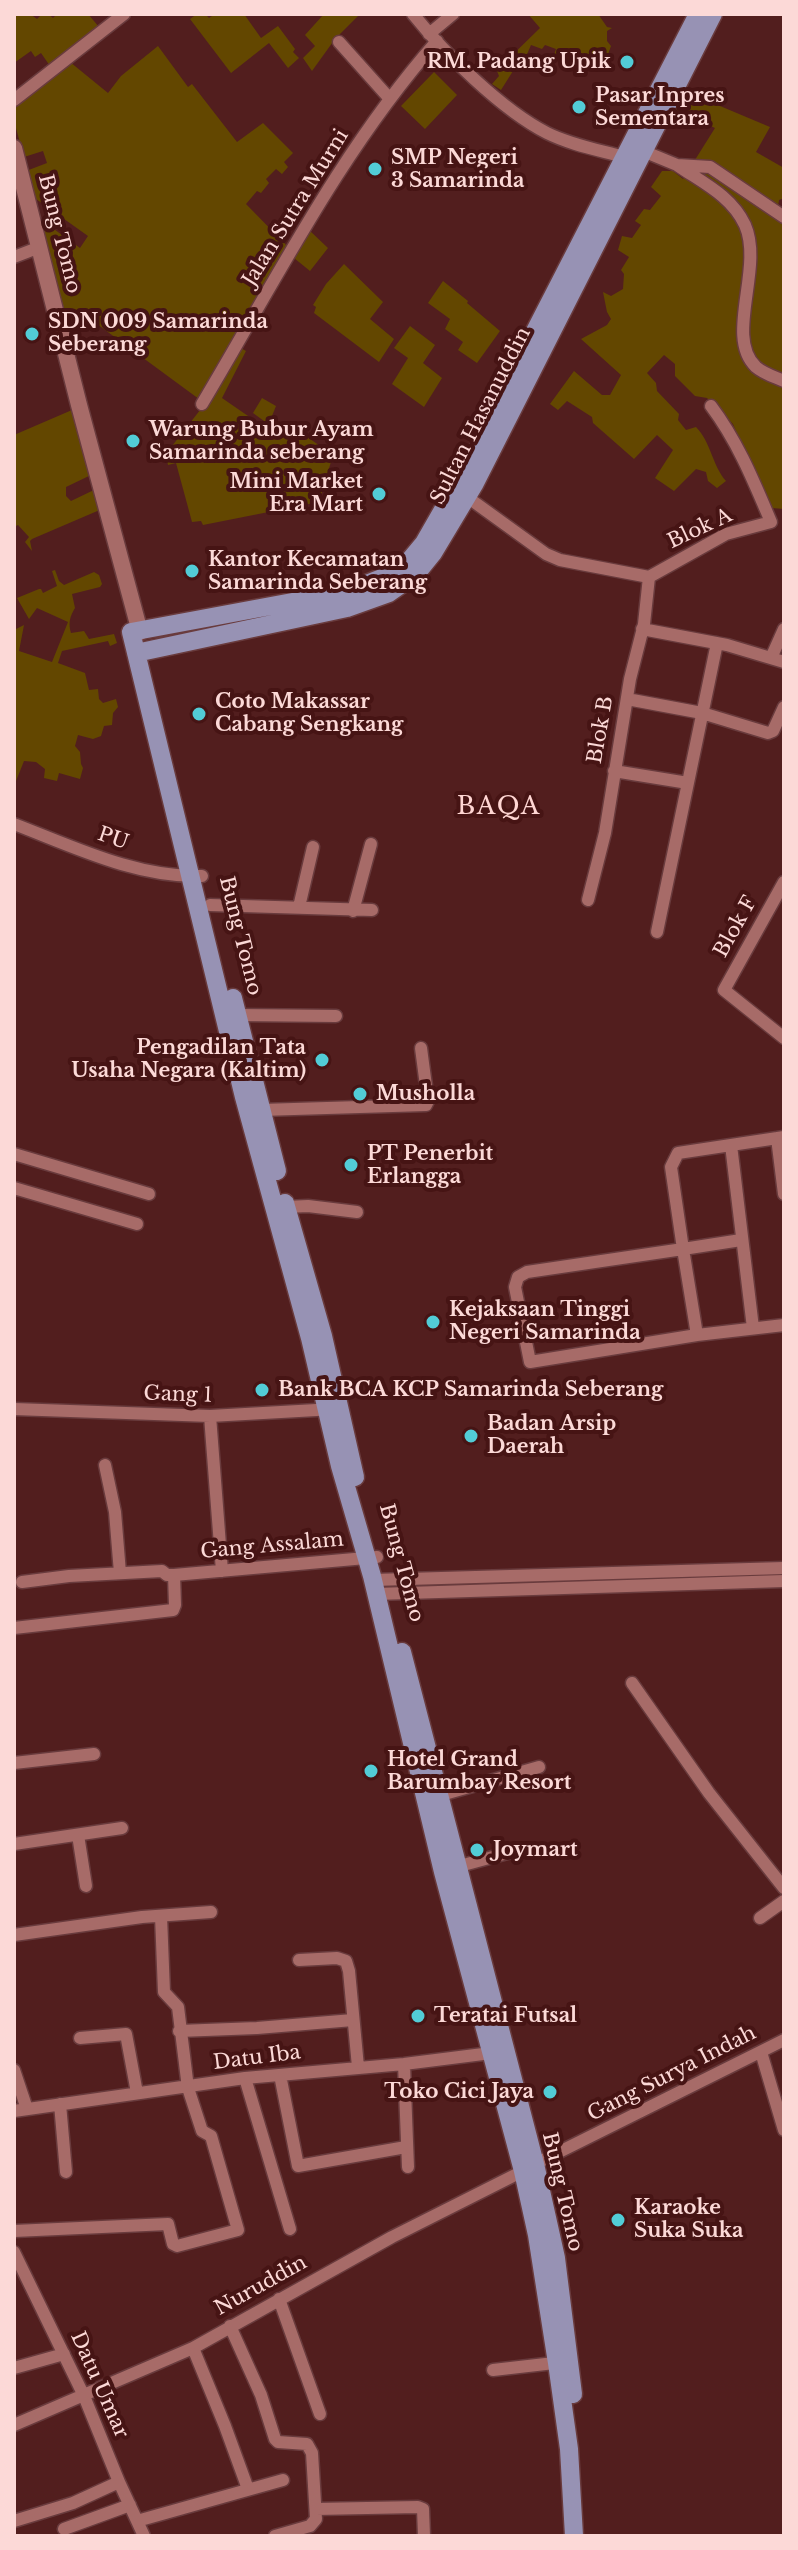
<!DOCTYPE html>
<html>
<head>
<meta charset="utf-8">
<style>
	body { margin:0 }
	#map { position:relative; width:798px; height:2550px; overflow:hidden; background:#521e1e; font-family:"Libre Baskerville",serif }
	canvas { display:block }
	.frame { position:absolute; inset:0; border:16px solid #fcd9d7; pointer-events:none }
</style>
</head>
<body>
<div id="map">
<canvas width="798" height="2550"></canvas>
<div class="frame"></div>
</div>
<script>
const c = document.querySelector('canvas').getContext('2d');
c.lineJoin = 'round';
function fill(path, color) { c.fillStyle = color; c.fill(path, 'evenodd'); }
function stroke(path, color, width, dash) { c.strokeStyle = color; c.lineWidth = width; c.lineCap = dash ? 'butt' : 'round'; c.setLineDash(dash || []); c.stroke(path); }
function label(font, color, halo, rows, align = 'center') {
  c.font = font + ' "Libre Baskerville",serif'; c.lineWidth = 8; c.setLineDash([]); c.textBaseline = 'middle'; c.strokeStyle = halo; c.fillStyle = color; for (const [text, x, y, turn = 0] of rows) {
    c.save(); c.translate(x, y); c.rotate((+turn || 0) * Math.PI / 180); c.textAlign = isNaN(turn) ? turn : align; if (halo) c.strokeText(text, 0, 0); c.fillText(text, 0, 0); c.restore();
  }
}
fill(new Path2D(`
	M14,14H30L37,19L42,14H48L53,18L57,14H88L99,27L50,66L41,53L35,57L31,51L14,63Z
	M197,14H205L209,18L215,14H244L261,38L278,26L295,49L293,52L299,58L288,68L269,43L231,73L190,19Z
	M324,14H360L335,39L312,71L303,58L315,46L305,35Z
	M528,14H598L607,27L612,28L607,31V41L611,46L605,63L601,64L599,70L554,55L556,49L545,45L542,49L531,45L525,59L513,71L501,90L492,84L499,76L497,71L498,69L540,28Z
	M158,46L188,87L192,84L237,142L263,123L293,153L284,162L288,167L282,174L276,169L266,179L269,183L261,193L257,191L246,204L289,248L203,402L82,313L74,319L65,320L40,219L80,248L88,236L36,199L26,171L47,163L43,151L24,157L14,121V103L70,62L108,93L121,76Z
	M434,72L457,95L425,129L401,106Z
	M682,90L770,127L756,152L784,168V198L779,200L778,207L784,209V509L772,508L758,484L733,424L707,398L695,396L675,376V364L664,355L647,373L656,383L657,391L679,414L678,420L686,430L696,427C711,442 712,465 726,481L717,488L708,481L706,472L696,469L674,491L655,478L673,450L657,435L634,459L593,423L592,417L567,401L558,410L550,404L574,371L602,395H610L621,375L581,339L607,325L611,319L607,312L603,292L611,296L623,289L624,274L621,270L629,257L618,250L622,236L632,238L641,225L635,221L644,209L650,210L661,196L651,187L662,171H673L683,179L715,128L674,109Z
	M308,229L328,248L310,271L294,258Z
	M344,264L383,302L370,319L394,339L379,362L314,313L316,307L313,305L326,284Z
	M443,281L468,301L467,303L500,331L477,363L458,350L463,342L445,329L450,319L428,303Z
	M410,326L435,345L423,363L442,378L424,407L392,384L408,358L394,348Z
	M239,347L246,351L222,398L251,418L244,430L253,437L264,421L253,413L262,398L276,406L270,421L279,427L291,430L293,427L333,455L319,502L203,525L201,521L192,522L176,463L168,465L164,446H172L204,405Z
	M72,410L91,475L66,487V496L71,501L96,489L102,509L32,539L30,541L32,551L25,542L29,537L18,525L14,527V498L16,493L14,490V435Z
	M55,570L59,581L64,585L94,572L99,575L102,584L100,587L72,594L75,608C70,616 68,623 71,633L84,631L89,639L114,634L117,643L110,646L108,641L62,651L58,663L85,673L89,690L98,689L99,699L103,703L116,699L118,707L113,713L112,725L104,726L101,736L93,739L78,735L75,746L80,752L81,764L83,768L80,779L59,773L57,781L44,778L45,769L36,762L24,761L14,786V630L24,625L19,651L52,662L68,622L37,608L29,619L17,598L39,589H41L43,593L57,586L52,571Z`), '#634700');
const street = new Path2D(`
	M413,14C445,54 502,110 547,133C571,145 599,150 624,157
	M429,34L453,14
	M339,42L390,99
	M14,100L124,14
	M643,151L677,165L710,167L784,217
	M677,165C701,182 731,195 745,225C764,268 724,337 756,367C764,374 775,377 784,381
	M14,257L40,247
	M202,404C276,280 341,150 437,41
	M463,494L546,554L560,560L649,577
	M649,577L726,534L771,522C754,482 738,442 711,406
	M642,629L727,645L784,662
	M771,658L784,629
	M627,699L702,713L768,733L773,731L784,707
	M614,771L688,783
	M14,824C74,847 137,878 202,876
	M784,882L724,990L784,1038
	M588,900L605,833L630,679L644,624L649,577
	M210,905L372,910
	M299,907L313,847
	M353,911L371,844
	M657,932L717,643
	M237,1015L336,1016
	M261,1110L426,1105L428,1101L421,1048
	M784,1137L678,1153L671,1167L683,1249L527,1272L518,1277L515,1287L530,1362L697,1335L784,1325
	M777,1138L784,1194
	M731,1145L753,1328
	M14,1154L149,1194
	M14,1188L137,1224
	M286,1207L308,1206L357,1212
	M697,1335L683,1249L741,1240
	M14,1409L210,1416L334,1409
	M210,1416L222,1571
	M105,1465L115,1512L120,1573
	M373,1580L784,1568
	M22,1582L69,1576L162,1571L167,1575H174
	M376,1594L784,1581
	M14,1628L173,1610L175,1605L174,1575L377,1557
	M632,1683L709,1793L784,1888
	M14,1763L94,1754
	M441,1795L539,1767
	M78,1835L86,1886
	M14,1844L122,1828
	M456,1867L522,1849
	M760,1918L784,1901
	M14,1935L142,1917L211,1912
	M299,1960L337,1958L346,1961L349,1971L358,2067
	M179,2031L257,2028L353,2020
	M80,2038L126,2034L137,2093
	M761,2052L784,2130
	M404,2064L408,2167
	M14,2070L27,2109
	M280,2075L298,2166L406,2147
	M245,2078L290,2229
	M60,2104L66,2172
	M14,2111L245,2078L404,2064L499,2052
	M535,2164L784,2040
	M14,2231L168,2224L173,2244L177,2246L238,2230L211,2136L202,2131L188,2088L178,2007L164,1992L161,1916
	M14,2252L84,2396L119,2482L144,2536
	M279,2299L320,2414
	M230,2326L261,2395L275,2439L278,2442L307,2444L312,2453L316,2519L310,2526L275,2536
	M193,2348L225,2426L248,2489
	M14,2368L64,2354
	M493,2370L563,2362
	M14,2425L193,2348L392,2237L523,2171
	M316,2509L418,2507L423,2509L424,2536
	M14,2521L73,2503L119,2482
	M137,2521L283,2480
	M64,2529L130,2505`);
const secondary = new Path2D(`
	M14,148L79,405L140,632`);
const primary = new Path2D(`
	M136,653L347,608L389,593L416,574L433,553L475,483L713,14
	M233,998L277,1171
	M285,1203L323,1336L355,1477
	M402,1652L535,2164L556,2258L573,2394
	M574,2536L569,2449L557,2363L537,2235L523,2171L443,1872L372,1576L340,1466L310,1338L244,1097L131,632L346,592L389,575L409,561L424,543L479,447L534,333L698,14`);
stroke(street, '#693b3d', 15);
stroke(secondary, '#693b3d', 19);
stroke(primary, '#693b3d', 21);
stroke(street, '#a76b68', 12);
stroke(secondary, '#a76b68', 16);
stroke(primary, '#9792b4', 18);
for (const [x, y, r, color] of [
	[627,62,8,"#52ccd6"],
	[579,107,8,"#52ccd6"],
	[375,169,8,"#52ccd6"],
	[32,334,8,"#52ccd6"],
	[133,441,8,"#52ccd6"],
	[379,494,8,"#52ccd6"],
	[192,571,8,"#52ccd6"],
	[199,714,8,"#52ccd6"],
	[322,1060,8,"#52ccd6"],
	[360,1094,8,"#52ccd6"],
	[351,1165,8,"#52ccd6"],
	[433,1322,8,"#52ccd6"],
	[262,1390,8,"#52ccd6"],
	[471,1436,8,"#52ccd6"],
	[371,1771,8,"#52ccd6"],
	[477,1850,8,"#52ccd6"],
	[418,2016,8,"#52ccd6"],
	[550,2092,8,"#52ccd6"],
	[618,2220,8,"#52ccd6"]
]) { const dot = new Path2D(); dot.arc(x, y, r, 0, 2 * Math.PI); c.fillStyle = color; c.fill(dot); stroke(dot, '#461414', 3); }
label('bold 20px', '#fcd9d7', '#461414', [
	["RM. Padang Upik",611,62,"right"],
	["Pasar Inpres",595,96],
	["Sementara",595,119],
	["SMP Negeri",391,158],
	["3 Samarinda",391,181],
	["SDN 009 Samarinda",48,322],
	["Seberang",48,345],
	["Warung Bubur Ayam",149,430],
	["Samarinda seberang",149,453],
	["Mini Market",363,482,"right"],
	["Era Mart",363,505,"right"],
	["Kantor Kecamatan",208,560],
	["Samarinda Seberang",208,583],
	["Coto Makassar",215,702],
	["Cabang Sengkang",215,725],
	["Pengadilan Tata",306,1048,"right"],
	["Usaha Negara (Kaltim)",306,1071,"right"],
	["Musholla",376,1094],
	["PT Penerbit",367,1154],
	["Erlangga",367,1177],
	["Kejaksaan Tinggi",449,1310],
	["Negeri Samarinda",449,1333],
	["Bank BCA KCP Samarinda Seberang",278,1390],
	["Badan Arsip",487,1424],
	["Daerah",487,1447],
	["Hotel Grand",387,1760],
	["Barumbay Resort",387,1783],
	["Joymart",493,1850],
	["Teratai Futsal",434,2016],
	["Toko Cici Jaya",534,2092,"right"],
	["Karaoke",634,2208],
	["Suka Suka",634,2231]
], 'left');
label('20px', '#fcd9d7', '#461414', [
	["Jalan Sutra Murni",296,208,-58],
	["Bung Tomo",59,234,76],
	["Sultan Hasanuddin",481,416,-63],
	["Blok A",700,529,-25],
	["Blok B",601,730,-80],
	["PU",113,839,19],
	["Blok F",736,927,-61],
	["Bung Tomo",240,936,76],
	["Gang 1",178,1395,2],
	["Gang Assalam",272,1546,-5],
	["Bung Tomo",401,1563,75],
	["Datu Iba",257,2058,-7],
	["Gang Surya Indah",672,2074,-27],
	["Bung Tomo",562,2192,77],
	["Nuruddin",261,2286,-29],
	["Datu Umar",99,2385,66]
]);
c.letterSpacing = '2px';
label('24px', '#ffd6d3', '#461414', [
	["BAQA",499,807]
]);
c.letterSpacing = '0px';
</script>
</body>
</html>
